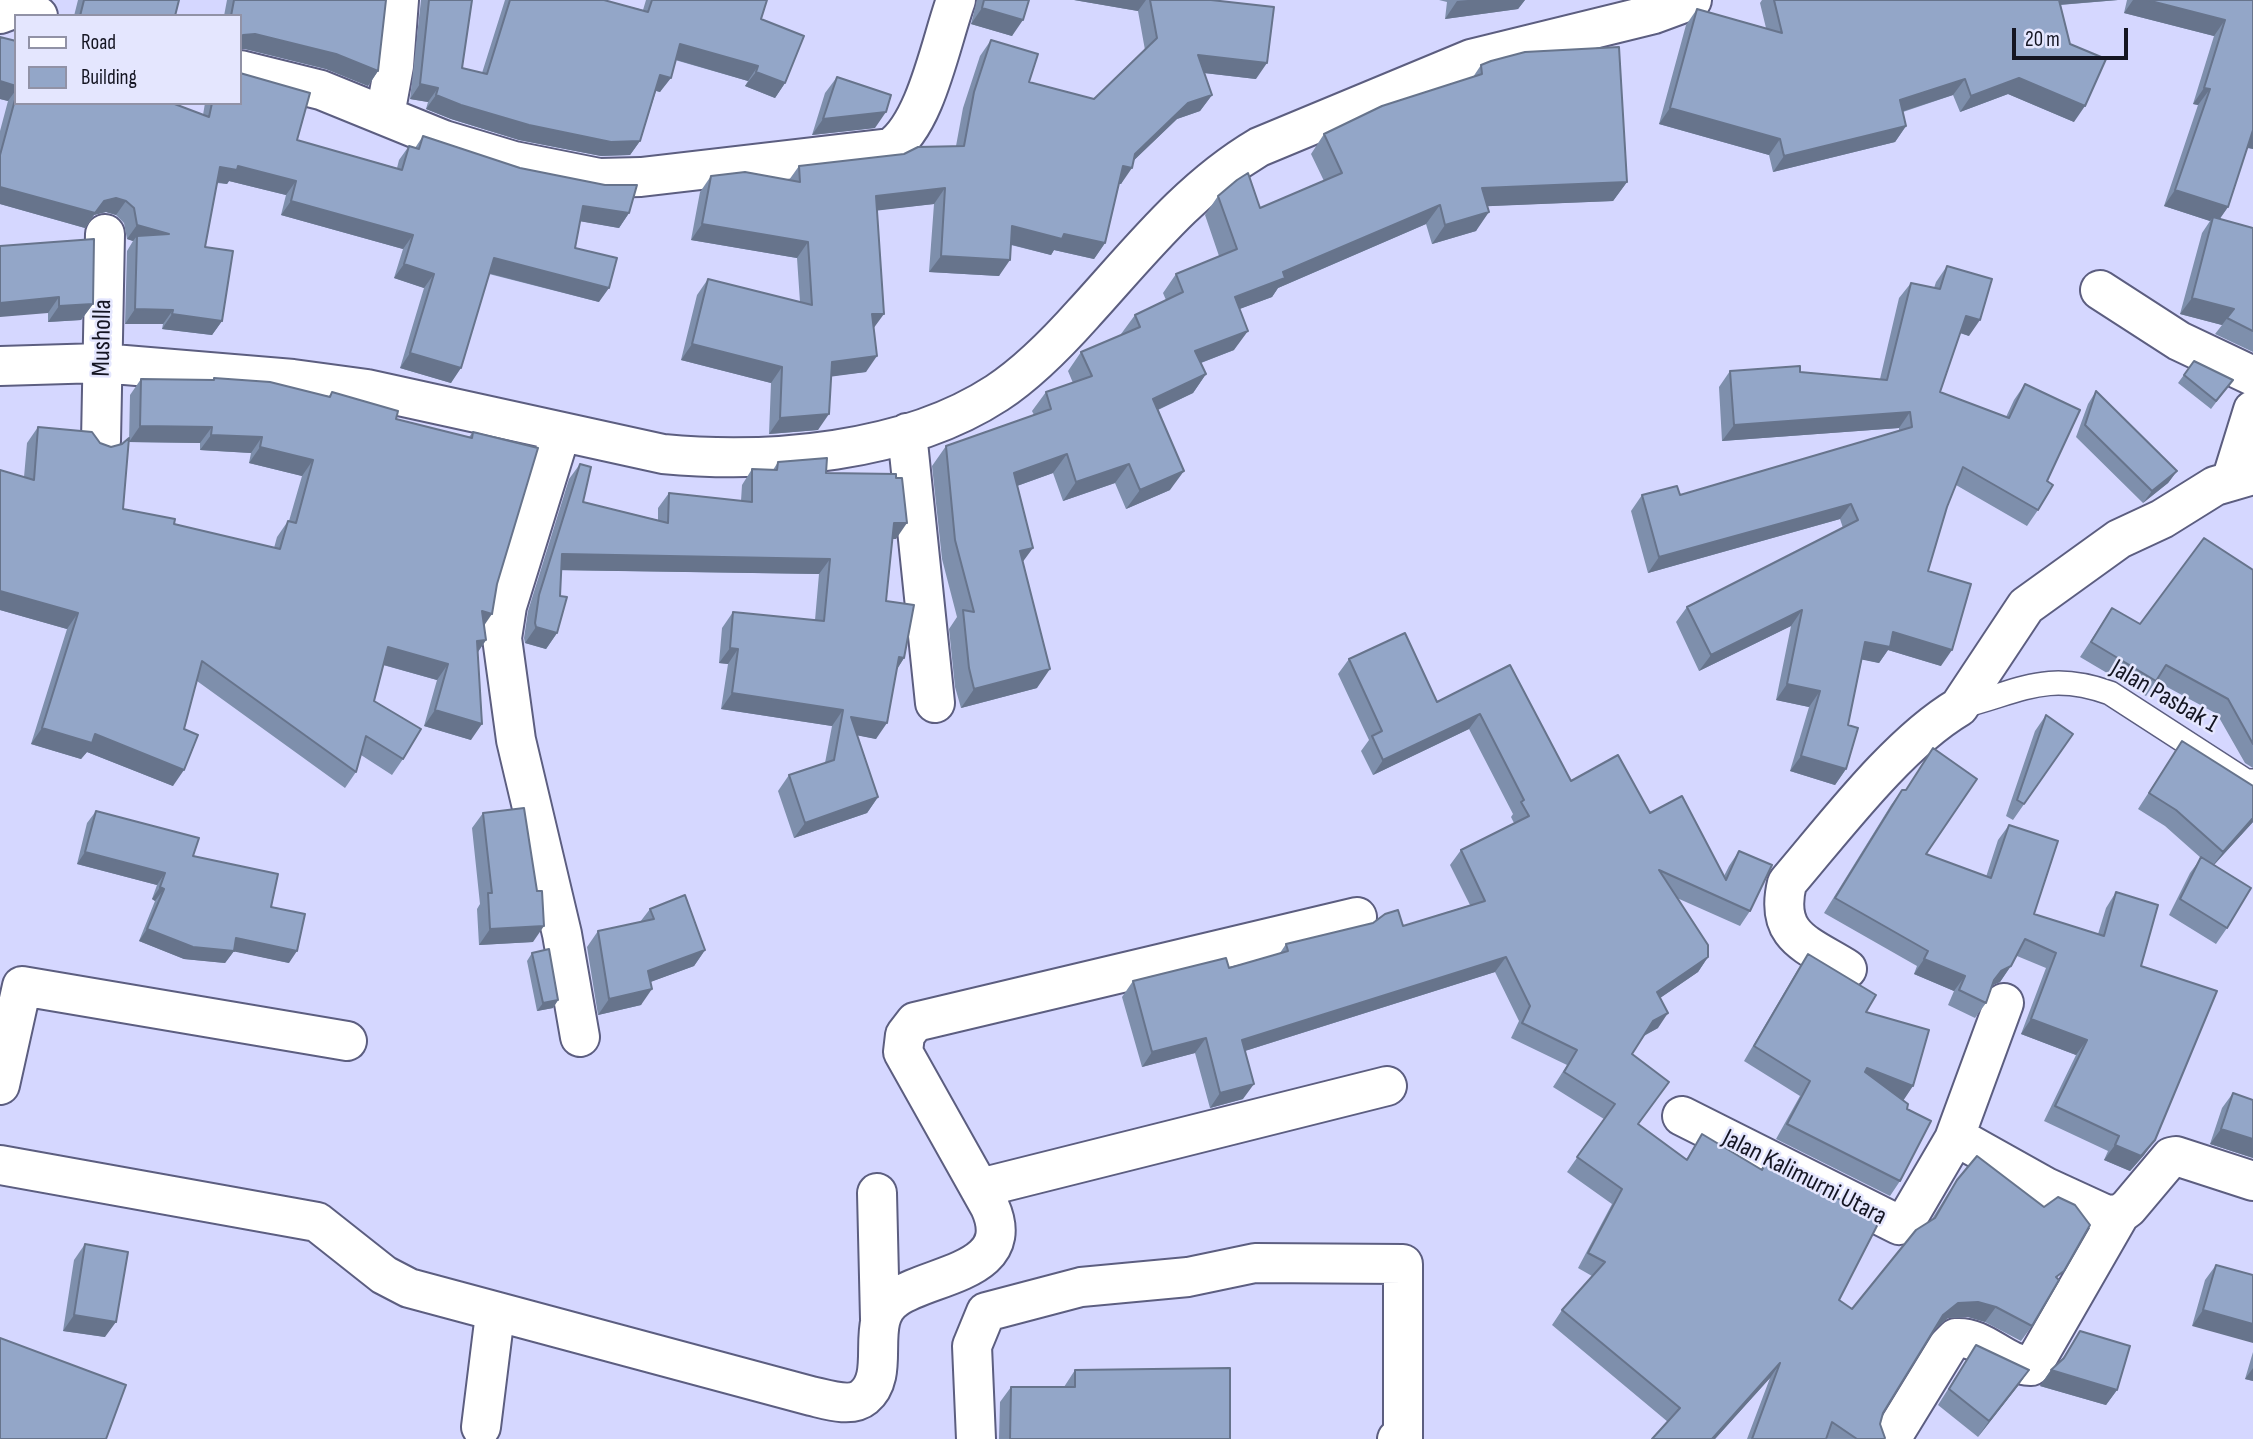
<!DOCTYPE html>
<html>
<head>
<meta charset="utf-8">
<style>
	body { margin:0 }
	#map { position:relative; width:2253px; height:1439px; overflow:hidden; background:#d5d7ff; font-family:"Sofia Sans Condensed",sans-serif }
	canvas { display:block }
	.legend { position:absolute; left:14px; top:14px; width:228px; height:91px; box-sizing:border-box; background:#e4e6fe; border:2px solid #9192a6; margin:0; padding:9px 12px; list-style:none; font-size:21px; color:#141522 }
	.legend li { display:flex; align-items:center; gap:14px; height:35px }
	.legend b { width:35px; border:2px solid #9192a6 }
	.scale { position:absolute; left:2012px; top:28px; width:116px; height:32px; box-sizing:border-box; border:4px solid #141522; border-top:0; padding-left:9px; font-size:21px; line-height:24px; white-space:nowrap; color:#141522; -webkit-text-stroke:5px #e4e6fe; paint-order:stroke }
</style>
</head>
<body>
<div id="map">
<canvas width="2253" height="1439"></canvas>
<ul class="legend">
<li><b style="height:9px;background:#fff"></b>Road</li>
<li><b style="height:19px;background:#93a6c8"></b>Building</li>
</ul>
<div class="scale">20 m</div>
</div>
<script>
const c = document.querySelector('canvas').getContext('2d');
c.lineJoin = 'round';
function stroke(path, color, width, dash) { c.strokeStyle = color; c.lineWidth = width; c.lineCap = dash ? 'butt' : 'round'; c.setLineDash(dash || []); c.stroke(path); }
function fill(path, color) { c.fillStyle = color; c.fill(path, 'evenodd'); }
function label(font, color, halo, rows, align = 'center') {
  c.font = font + ' "Sofia Sans Condensed",sans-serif'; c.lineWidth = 5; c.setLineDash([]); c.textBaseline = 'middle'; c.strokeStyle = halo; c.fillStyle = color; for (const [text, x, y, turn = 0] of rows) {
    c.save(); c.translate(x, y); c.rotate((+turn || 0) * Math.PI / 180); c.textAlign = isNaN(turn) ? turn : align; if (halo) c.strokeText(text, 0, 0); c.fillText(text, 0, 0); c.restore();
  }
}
const lane = new Path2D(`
	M1959,707C2020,692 2046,670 2110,693L2246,781H2253`);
const street = new Path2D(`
	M0,14L16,8L38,16
	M240,70L321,90L444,140L514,161L599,178L641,177L890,148C926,125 941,41 956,0
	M385,115L394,66L399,0
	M2100,290L2179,341L2253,376
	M0,366L101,363L293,379L367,389L663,454C769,464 905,453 997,393C1029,372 1058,342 1083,314C1138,254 1188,189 1259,147L1471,59L1654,14L1692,0
	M561,432L507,606L502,638L516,740L562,934L580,1037
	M907,433L935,703
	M101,441L105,234
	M2231,481L2253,410
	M1847,969C1807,944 1774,937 1787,883C1835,827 1897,744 1959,707L2026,606L2119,539L2162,519L2215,486L2253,475
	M0,1085L22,986L347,1041
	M1682,1116L1899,1225L1906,1221L1954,1139L1962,1140L2046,1187L2107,1215L2120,1214L2128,1208L2171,1157L2176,1156L2253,1181
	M1954,1139L2004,1003
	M0,1165L317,1222L384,1275L409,1288L811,1396C825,1399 851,1408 864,1397C893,1373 862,1320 896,1298C930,1274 1019,1272 990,1207L903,1052L905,1035L915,1022L1357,917
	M980,1188L1387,1086
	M877,1193L880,1319
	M481,1427L495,1314
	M976,1439L972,1346L986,1312L1081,1287L1188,1277L1255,1263L1403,1264V1438L1397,1439
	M1891,1439L1948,1346L1956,1338C1984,1336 2003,1365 2031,1366L2036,1360L2120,1214`);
stroke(lane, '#5c5e80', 26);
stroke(street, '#5c5e80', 42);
stroke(lane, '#fff', 23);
stroke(street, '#fff', 38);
fill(new Path2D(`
	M78,0H179L175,16H74Z
	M227,0H386L378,71L368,86L326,69L245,49L240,16H224Z
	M421,0H472L462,68L482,73L505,0H604L643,10L646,0H767L761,19L785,83L775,98L745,86L748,81L675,60L660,92L656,91L640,141L630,155L601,156L519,140L451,119L426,109L428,102L410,99Z
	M977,0H1029L1012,36L971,24Z
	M1074,0H1211L1256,79L1204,73L1212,95L1200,111L1177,119L1133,161L1121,184H1119L1105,243L1094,259L1054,250L1051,255L1011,245L999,276L929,272L934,204L877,210L874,329L866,372L831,376L818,430L769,434L771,383L681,360L697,295L708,279L800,302L797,258L691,240L700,192L711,176L789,180L799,166L904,154L956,146L963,108L980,56L991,40L1029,82L1094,99L1145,50L1138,11Z
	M1439,0H1525L1518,9L1445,19L1447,2Z
	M1762,0H2118L2060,5L2074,122L2008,94L1960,112L1953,95L1903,112L1906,126L1895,142L1773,172L1769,155L1659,124L1686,25L1697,9L1766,28L1760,3Z
	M2127,0H2253V149L2247,148L2228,207L2219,219L2253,228V352L2215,334L2222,325L2180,314L2202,233L2210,221L2164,206L2198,105L2193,104L2214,36L2124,13Z
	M0,37L16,41V103L203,115L205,103H240L297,140L397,168L399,160L409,146L415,148L423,136L629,213L619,228L580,221L575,248L599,302L489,274L451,383L400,368L424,288L394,278L403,249L281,215L286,195L229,181L227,184L217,183L205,247L222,321L212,335L162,329L163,324H125L127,251L133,241L127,239L124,223L116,215L106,212L94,215L85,228L0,204V131L8,101L0,99Z
	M1481,65L1627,182L1613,201L1487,206L1476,231L1432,244L1426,224L1278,288L1272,297L1239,309L1234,350L1201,363L1206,374L1193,393L1158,410L1170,490L1126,509L1115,483L1063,501L1053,473L1017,486L1023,562L1037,688L961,708L955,687L949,629L957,617L942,559L932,466L946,446L1034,415L1032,411L1046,392L1073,383L1068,371L1081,352L1122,335L1121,334L1135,315L1166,300L1163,293L1176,274L1219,256L1205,215L1218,196L1260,208L1324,181L1311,154L1324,134L1473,77Z
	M837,77L875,128L812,135L825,93Z
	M0,246L93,304L81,320L48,322V313Z
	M1947,266L1969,336L1960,333L1940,392L2006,417L2014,400L2025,384L2047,481L2038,510L2027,526L1956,485L1947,507L1928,571L1941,666L1888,650L1879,663L1862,659L1848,725L1846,769L1835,785L1790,771L1809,707L1776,700L1791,626L1699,671L1676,622L1687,607L1843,528L1840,519L1648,573L1631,511L1642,495H1680L1899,431V428L1722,441L1719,387L1730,371L1800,372L1880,379L1899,298L1911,283L1934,288L1936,282Z
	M2194,361L2233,380L2211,409L2178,383Z
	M214,378L329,396L332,392L396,419L469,437L473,432L484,626L486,640L478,652L471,740L424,726L437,680L383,665L374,701L403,759L392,775L361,755L356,772L345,788L197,681L184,729L173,786L87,752L81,759L31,744L67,629L0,610V470L24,477L27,443L38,427L123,509L174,524L274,548L277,537L288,521H289L302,476L249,463L251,453L200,450V443L129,442L130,395L141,379L212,380Z
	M2096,391L2177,471L2168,483L2143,503L2076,437L2088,404Z
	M778,462L826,473L896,539H892L886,601L904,658L897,669L876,739L857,735L878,797L867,813L794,838L778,791L789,775L825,763L832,726L721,709L728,664L719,663L722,628L733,612L815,620L819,574L561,570L557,633L546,649L525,643L524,638L528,611L569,479L580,464L583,502L658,520V508L669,493L741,501L742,485L752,469L773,470Z
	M2253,570V768L2245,763L2217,714L2156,681L2146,696L2080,657L2112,608L2140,624Z
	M1349,659L1437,702L1510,665L1571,781L1650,813L1724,876L1729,866L1739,851L1750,911L1740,926L1677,898L1708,957L1698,972L1660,998L1658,1028L1644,1036L1632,1054L1638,1125L1686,1160L1702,1134L1761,1169L1766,1162L1839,1300L1852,1309L1932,1219L1947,1195L1957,1180L2058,1279L2032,1326L2021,1341L1985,1322L1968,1317L1948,1318L1935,1328L1883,1413L1880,1424L1884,1439H1747L1770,1378L1715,1439H1652L1668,1422L1552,1325L1562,1310L1592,1276L1578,1268L1612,1204L1567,1172L1604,1119L1553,1087L1567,1065L1511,1038L1519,1021L1495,972L1245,1051L1243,1099L1210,1108L1195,1053L1142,1067L1122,997L1133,981L1229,968L1280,953L1286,944L1403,926L1470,905L1450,865L1461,850L1514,823L1511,817L1513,814L1469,729L1373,775L1361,751L1369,740L1338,674Z
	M2046,715L2073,734L2013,820L2006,816L2035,731Z
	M2182,741L2253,786V822L2214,865L2227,928L2216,944L2169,915L2190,873L2201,858L2165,826L2138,809Z
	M1902,790L1926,854L1986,877L1998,840L2009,825L2034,914L2098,934L2106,908L2116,892L2141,966L2155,1140L2144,1155L2130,1171L2104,1160L2108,1151L2044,1121L2076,1055L2021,1034L2046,968L2017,956L2000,982L1992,985L1986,1003L1975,1018L1948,1005L1954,991L1914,974L1917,966L1824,913L1891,805Z
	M96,811L193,856L271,907L289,963L234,951L225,963L184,959L139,941L155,901L152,899L157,885L77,864L87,823Z
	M483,813L533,942L479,945L477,909L480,904L472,828Z
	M650,909L705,950L694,966L650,982L641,1005L598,1015L587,947L598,931L640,922Z
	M532,953L558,1000L553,1008L537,1011L527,961Z
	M1808,954L1866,1012L1907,1109L1900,1181L1890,1196L1776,1139L1800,1096L1744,1061L1798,969Z
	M2233,1093L2253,1100V1158L2210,1144L2222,1108Z
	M85,1244L105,1337L63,1331L74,1260Z
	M2216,1265L2253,1275L2192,1326L2205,1280Z
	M2080,1331L2117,1390L2106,1405L2040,1386L2051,1370L2060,1362Z
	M1976,1345L2018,1386L1978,1437L1938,1405Z
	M2253,1352V1381L2245,1379Z
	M1075,1370L1230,1439H999L1000,1402L1011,1387H1064Z`), '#7e8fac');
fill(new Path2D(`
	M1074,0H1146L1138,11Z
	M1468,0H1525L1518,9L1445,19L1457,1Z
	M2050,0H2118L2045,6Z
	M2133,0H2147L2225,20L2214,36L2124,13Z
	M982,8L1023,20L1012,36L971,24Z
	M255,34L336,54L378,71L368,86L326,69L245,49H240V37L243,35Z
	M680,44L758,66L748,81L670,58Z
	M1198,55L1267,63L1256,79L1187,71Z
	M756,72L785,83L775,98L745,86Z
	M660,75L671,78L660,92L650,89Z
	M2019,78L2085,106L2074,122L2008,94L1960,112L1971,96Z
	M1965,79L1953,95L1888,116L1900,100Z
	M0,81L16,86V90L8,101L0,99Z
	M420,84L438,88L428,102L410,99Z
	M2204,88L2210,89L2198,105L2193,104Z
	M436,95L640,141L630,155L601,156L519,140L451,119L426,109Z
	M1212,95L1200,111L1177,119L1127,167L1132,168L1121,184L1111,182L1123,166L1188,103Z
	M1670,108L1780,139L1769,155L1659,124Z
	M886,112L875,128L812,135L823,119Z
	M1906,126L1895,142L1773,172L1784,156Z
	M2253,130V149L2242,146Z
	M238,166L296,181L286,195L229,181L227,184L210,181L220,167Z
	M1627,182L1613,201L1469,207L1482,188Z
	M0,187L104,201L116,198L126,201L116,215L106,212L94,215L85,228L0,204Z
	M945,188L934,204L865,212L876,196Z
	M2175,190L2228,207L2217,223L2213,217L2210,221L2164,206Z
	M291,201L413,235L403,249L281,215Z
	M1440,205L1426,224L1278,288L1272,297L1221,316L1235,297L1283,272Z
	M583,206L629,213L619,228L573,220Z
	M1489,212L1476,231L1432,244L1445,225Z
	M702,224L808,242L797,258L691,240Z
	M137,225L169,234L137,236L133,241L127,239Z
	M1012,226L1064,234L1105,243L1094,259L1054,250L1051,255L1001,242Z
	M941,256L1010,260L999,276L929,272Z
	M494,258L609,288L599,302L484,272Z
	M404,264L434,274L424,288L394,278Z
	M59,297L48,313L0,317V303Z
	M2192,298L2234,309L2222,325L2180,314Z
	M93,304L81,320L48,322L59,306Z
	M135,309L173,310L163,324H125Z
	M172,314L222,321L212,335L162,329Z
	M872,314H884L873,329Z
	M1966,316L1980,320L1969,336L1955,331Z
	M1248,331L1234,350L1182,370L1195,351Z
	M692,344L782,367L771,383L681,360Z
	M410,353L461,368L451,383L400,368Z
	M877,356L866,372L821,378L832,362Z
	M1206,374L1193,393L1140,418L1153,399Z
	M1910,412L1899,428L1722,441L1734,425Z
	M829,414L818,430L769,434L780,418Z
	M140,426L212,427L200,443L129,442Z
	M211,435L262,437L251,453L200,450Z
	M260,447L313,460L302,476L249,463Z
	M1067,454L1053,473L1000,492L1014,473Z
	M1129,464L1115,483L1063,501L1076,482Z
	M1184,471L1170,490L1126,509L1140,490Z
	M2177,471L2168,483L2143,503L2152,491Z
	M1851,504L1840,519L1648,573L1659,557Z
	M894,523H907L896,539H883Z
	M1033,548L1019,567L1020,551Z
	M562,554L830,559L819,574L551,570Z
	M0,591L78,613L67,629L0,610Z
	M1802,610L1791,626L1699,671L1711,655Z
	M482,611L492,614L481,630Z
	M536,627L557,633L546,649L525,643Z
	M1893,632L1952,650L1941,666L1888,650L1879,663L1854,658L1865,642Z
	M486,640L475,656L477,641Z
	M388,647L448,664L437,680L377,663Z
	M730,648L738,649L728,664L719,663Z
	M899,657L904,658L894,674Z
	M1050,669L1037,688L961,708L974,689Z
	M1787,684L1820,691L1809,707L1776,700Z
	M732,693L843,710L832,726L721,709Z
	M435,710L482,724L471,740L424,726Z
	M1480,714L1469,729L1373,775L1383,760Z
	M851,717L887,723L876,739L840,732Z
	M42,728L95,734L184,770L173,786L87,752L81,759L31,744Z
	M1801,756L1846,769L1835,785L1790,771Z
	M878,797L867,813L794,838L805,823Z
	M2253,818V822L2211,868L2223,852Z
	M85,852L165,873L157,885L77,864Z
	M160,887L164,889L155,901L152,899Z
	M544,926L533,942L479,945L490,929Z
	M147,929L234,951L225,963L184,959L139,941Z
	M236,938L297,951L289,963L227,950Z
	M705,950L694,966L637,987L648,971Z
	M1506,957L1495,972L1232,1055L1242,1040Z
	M1708,957L1698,972L1647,1007L1657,992Z
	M1924,959L1965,976L1954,991L1914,974Z
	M2011,966L2000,982L1991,986L2001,971Z
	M652,989L641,1005L598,1015L609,999Z
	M558,1000L553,1008L537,1011L543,1003Z
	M1668,1013L1658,1028L1643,1036L1653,1021Z
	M2031,1019L2087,1040L2076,1055L2021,1034Z
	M1206,1038L1195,1053L1142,1067L1152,1052Z
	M1867,1068L1913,1086L1903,1101L1856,1083Z
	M1254,1084L1243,1099L1210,1108L1220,1093Z
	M2221,1129L2253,1139V1158L2210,1144Z
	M2155,1140L2144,1155L2130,1171L2104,1160L2115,1145Z
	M1978,1302L1996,1307L1985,1322L1968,1317L1948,1318L1933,1331L1943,1315L1958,1303Z
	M2203,1310L2253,1324V1343L2192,1326Z
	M74,1315L116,1322L105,1337L63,1331Z
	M1780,1363L1770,1378L1715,1439H1712Z
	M2253,1368V1381L2245,1379Z
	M2029,1370L2018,1386L1978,1437L1989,1421Z
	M2051,1370L2117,1390L2106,1405L2040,1386Z`), '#67748c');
const building = new Path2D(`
	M84,0H179L175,16H80Z
	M234,0H386L378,71L336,54L255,34L243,35L240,37V16H231Z
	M429,0H472L462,68L487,74L510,0H604L648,12L652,0H767L761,19L804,36L785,83L756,72L758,66L680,44L671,78L660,75L640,141L611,142L529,125L461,105L436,95L438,88L420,84Z
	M984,0H1029L1023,20L982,8Z
	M1150,0H1211L1274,7L1267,63L1198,55L1212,95L1188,103L1135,154L1132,168L1123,166L1105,243L1064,234L1062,239L1012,226L1010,260L941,256L945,188L876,196L884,314H872L877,356L832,362L829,414L780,418L782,367L692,344L708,279L812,305L808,242L702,224L711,176L745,172L800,182L799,166L904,154L918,147L964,146L974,92L991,40L1038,54L1029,82L1094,99L1157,38Z
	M1774,0H2059L2070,44L2106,59L2085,106L2019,78L1971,96L1965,79L1900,100L1906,126L1784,156L1780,139L1670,108L1697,9L1782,33Z
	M2147,0H2253V130L2228,207L2175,190L2210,89L2204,88L2225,20Z
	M0,37L16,41V86L0,81Z
	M1619,47L1627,182L1482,188L1489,212L1445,225L1440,205L1283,272L1285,278L1235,297L1248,331L1195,351L1206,374L1153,399L1184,471L1140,490L1129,464L1076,482L1067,454L1014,473L1033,548L1020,551L1050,669L974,689L969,668L963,610L974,612L955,540L946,446L1051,409L1046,392L1092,376L1081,352L1140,327L1135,315L1183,292L1176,274L1237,249L1218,196L1237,180L1248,173L1260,208L1342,173L1324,134L1382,106L1482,74L1481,65L1491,61L1525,52Z
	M240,73L310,93L297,140L402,170L409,146L419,149L423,136L520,168L605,185H637L629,213L583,206L575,248L617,258L609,288L494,258L461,368L410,353L434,274L404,264L413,235L291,201L296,181L238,166L237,170L220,167L205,247L233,251L222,321L172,314L173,310L135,309L137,236L169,234L137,225L134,208L126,201L116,198L104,201L95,213L0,187V155L16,96V103H172L209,117L212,103H240Z
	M837,77L891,95L886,112L823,119Z
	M2213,217L2253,228V331L2227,318L2234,309L2192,298Z
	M94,239L93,304L59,306V297L0,303V246Z
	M1947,266L1992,279L1980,320L1966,316L1940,392L2009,418L2025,384L2080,410L2047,481L2053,485L2038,510L1963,467L1947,507L1928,571L1971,584L1952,650L1893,632L1890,647L1865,642L1848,725L1858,728L1846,769L1801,756L1820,691L1787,684L1802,610L1711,655L1687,607L1858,520L1851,504L1659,557L1642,495L1677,486L1680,495L1912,427L1910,412L1734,425L1730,371L1800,366V372L1887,380L1911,283L1940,289Z
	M2194,361L2233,380L2216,401L2184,375Z
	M214,378L270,382L330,397L332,392L398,411L396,419L472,438L473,432L538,448L497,584L492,614L482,611L486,640L477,641L482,724L435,710L448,664L388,647L374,701L421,729L403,759L366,736L356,772L202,661L184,729L198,735L184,770L95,734L92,743L42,728L78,613L0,591V470L34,480L38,427L92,432L100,443L111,447L122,444L129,438L123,509L175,519L174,524L280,549L288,521L296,523L313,460L260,447L262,437L211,435L212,427L140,426L141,379L214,380Z
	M2096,391L2177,471L2152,491L2085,425Z
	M827,458L826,473L896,474V478H902L907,523H894L886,601L914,605L904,658L899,657L887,723L851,717L878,797L805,823L789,775L834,760L843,710L732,693L738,649L730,648L733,612L824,621L830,559L562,554L560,596L567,597L557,633L536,627L535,623L539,595L580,464L591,467L583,502L668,523L669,493L752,502V469L777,470L778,462Z
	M2204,538L2253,570V744L2228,699L2166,665L2156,681L2091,642L2112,608L2140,624Z
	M1405,633L1437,702L1510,665L1571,781L1618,755L1650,813L1682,796L1726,880L1739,851L1772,865L1750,911L1659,870L1708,945V957L1657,992L1668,1013L1653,1021L1632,1054L1669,1082L1638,1124L1687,1160L1702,1134L1762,1170L1766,1162L1880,1220L1839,1300L1852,1309L1916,1230L1935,1218L1957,1180L1977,1156L2044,1207L2058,1197L2075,1205L2090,1225L2064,1271L2056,1277L2059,1280L2032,1326L1996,1307L1978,1302L1958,1303L1943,1315L1883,1413L1880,1424L1885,1438L1884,1439H1857L1832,1422L1826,1439H1752L1780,1363L1712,1439H1652L1680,1408L1562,1310L1605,1262L1588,1253L1622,1189L1577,1157L1615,1104L1564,1072L1577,1050L1522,1023L1530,1006L1506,957L1242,1040L1254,1084L1220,1093L1206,1038L1152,1052L1133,981L1226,958L1229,968L1288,951L1286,944L1373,923L1385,914L1398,910L1403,926L1485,901L1461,850L1529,816L1521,802L1524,800L1480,714L1383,760L1372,736L1382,731L1349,659Z
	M2046,715L2073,734L2024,804L2017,800Z
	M2182,741L2253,786V818L2223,852L2176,810L2149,793Z
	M1933,748L1977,779L1926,854L1991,878L2009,825L2058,841L2034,914L2104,936L2116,892L2158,905L2141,966L2217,991L2155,1140L2141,1156L2115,1145L2119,1136L2055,1106L2087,1040L2031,1019L2056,953L2025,939L2011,966L2001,971L1994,980L1986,1003L1959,990L1965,976L1924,959L1928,951L1835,898L1902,790H1906Z
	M524,808L537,891H542L544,926L490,929L488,893H492L483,813Z
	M96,811L199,838L193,856L278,874L271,907L305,914L297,951L236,938L234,951L193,947L147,929L164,889L160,887L165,873L85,852Z
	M2201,857L2251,888L2227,928L2180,899Z
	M685,895L705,950L648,971L652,989L609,999L598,931L654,919L650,909Z
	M549,949L558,1000L543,1003L532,953Z
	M1808,954L1876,995L1866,1012L1929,1030L1913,1086L1867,1068L1865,1072L1908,1104L1907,1109L1931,1121L1900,1181L1787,1124L1810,1081L1754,1046Z
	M2233,1093L2253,1100V1139L2221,1129Z
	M85,1244L128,1252L116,1322L74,1315Z
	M2216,1265L2253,1275V1324L2203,1310Z
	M2080,1331L2130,1346L2117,1390L2051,1370L2064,1358Z
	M0,1338L126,1385L106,1439H0Z
	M1976,1345L2029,1370L1989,1421L1949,1389Z
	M1230,1368V1439H1010L1011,1387H1075V1370Z`);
fill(building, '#93a6c8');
stroke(building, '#67748c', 2);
label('26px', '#141522', '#e4e6fe', [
	["Musholla",103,338,-89],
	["Jalan Pasbak 1",2164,697,30],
	["Jalan Kalimurni Utara",1804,1178,27]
]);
</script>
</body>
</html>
